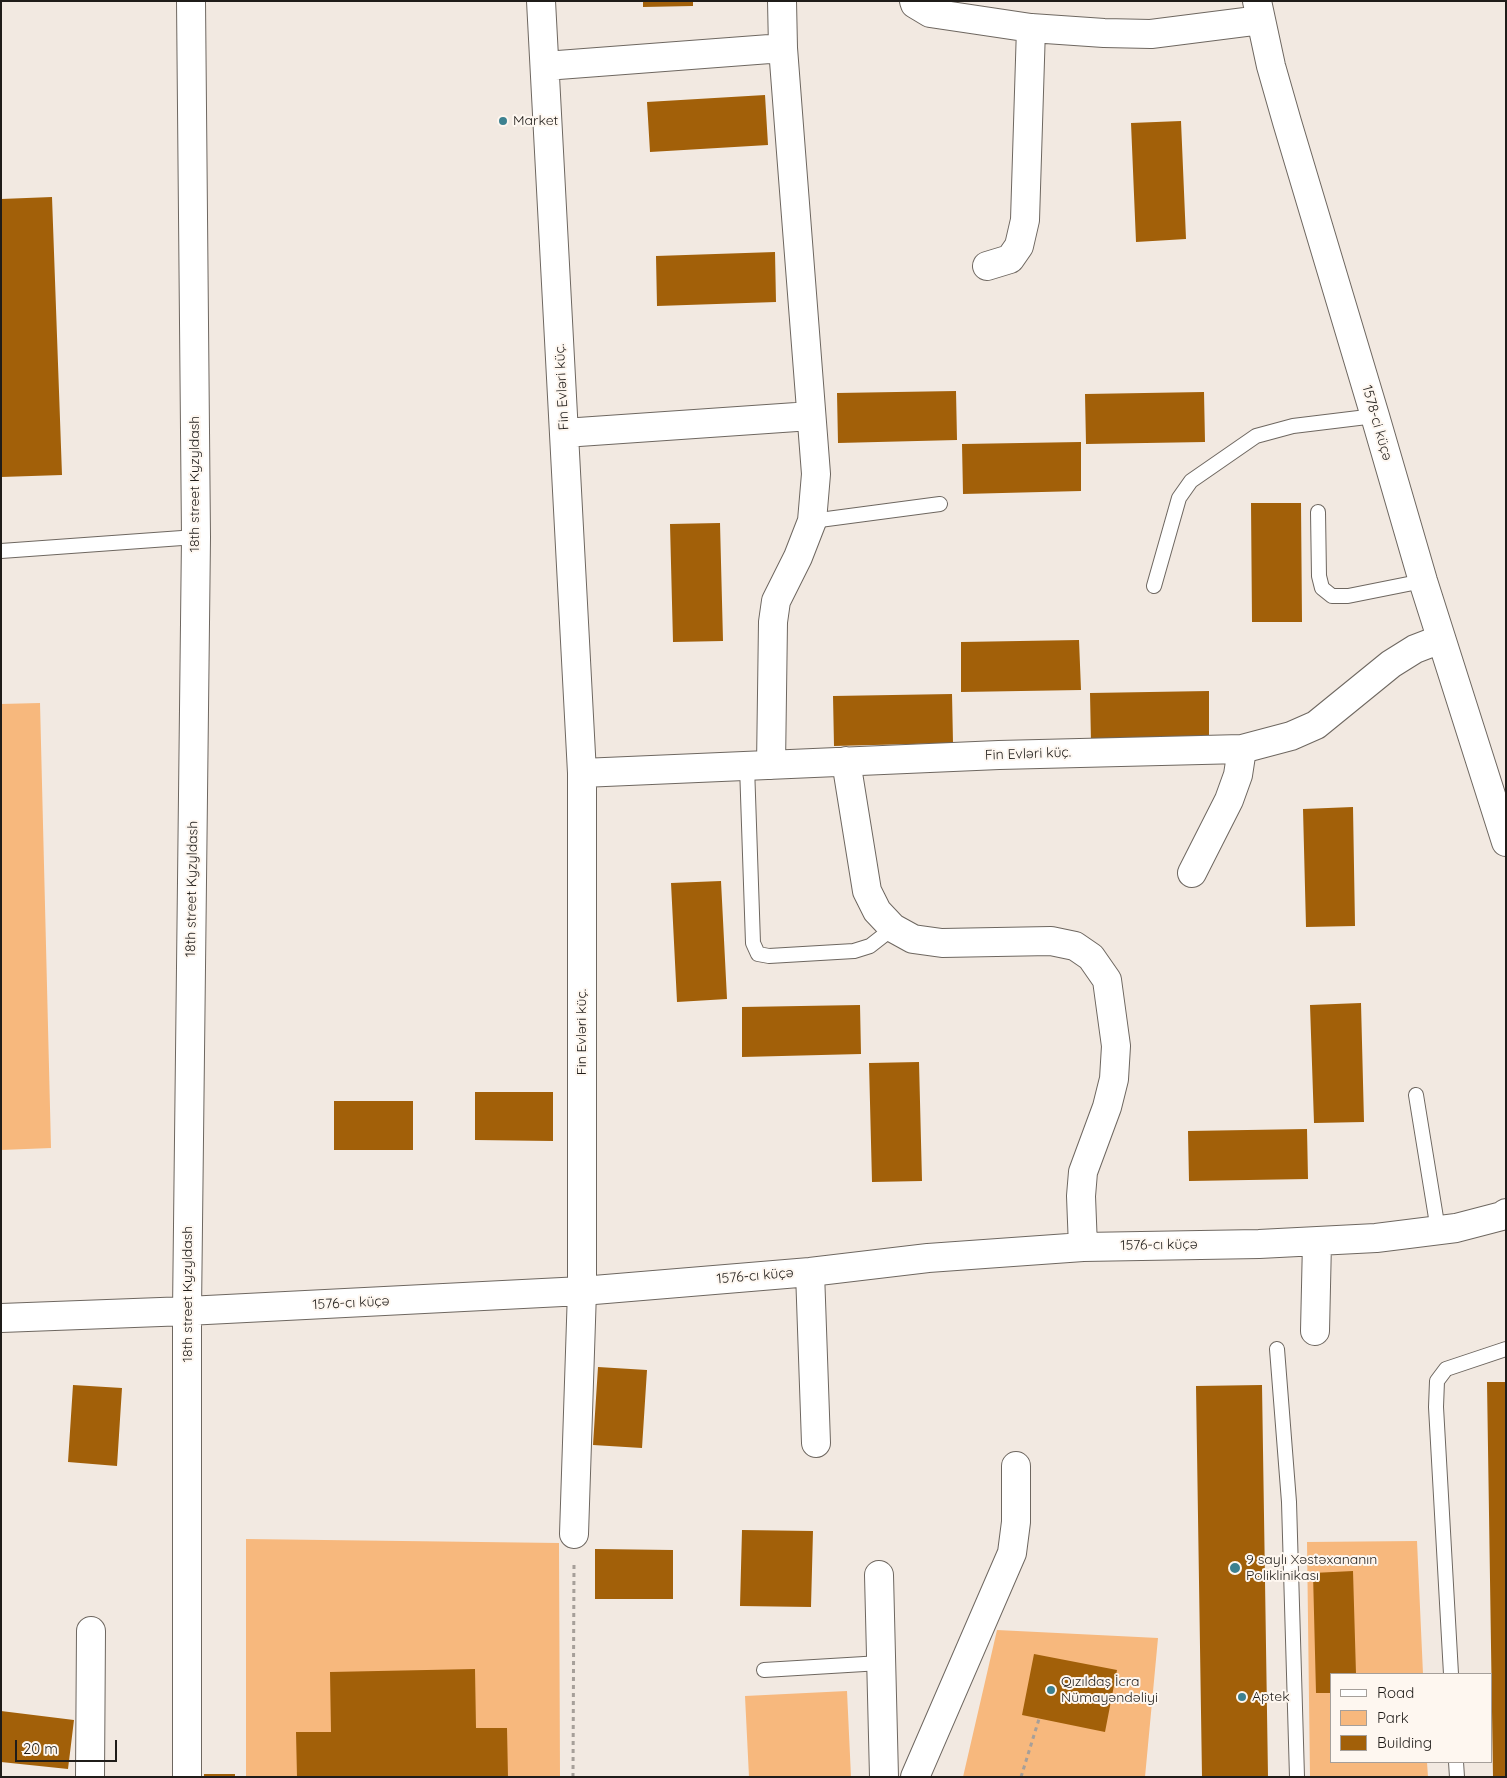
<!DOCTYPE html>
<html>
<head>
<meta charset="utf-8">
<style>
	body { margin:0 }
	#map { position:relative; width:1507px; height:1778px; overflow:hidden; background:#f2e9e1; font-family:Quicksand,sans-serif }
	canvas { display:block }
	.frame { position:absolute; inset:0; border:2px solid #1f1c19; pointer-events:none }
	.legend { position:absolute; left:1330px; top:1673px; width:162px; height:90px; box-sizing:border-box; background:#fef7f0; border:1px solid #a59f9a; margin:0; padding:6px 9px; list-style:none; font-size:15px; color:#1f1c19 }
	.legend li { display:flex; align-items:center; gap:10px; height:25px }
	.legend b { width:25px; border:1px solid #a59f9a }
	.scale { position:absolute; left:15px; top:1740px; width:102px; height:22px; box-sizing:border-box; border:2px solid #1f1c19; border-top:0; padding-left:6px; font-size:15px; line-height:18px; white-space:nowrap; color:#1f1c19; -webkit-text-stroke:4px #fef7f0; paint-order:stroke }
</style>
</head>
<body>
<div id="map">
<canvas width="1507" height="1778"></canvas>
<div class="frame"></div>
<ul class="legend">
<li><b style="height:6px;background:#fff"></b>Road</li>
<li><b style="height:14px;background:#f7b87d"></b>Park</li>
<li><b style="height:14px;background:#a26009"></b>Building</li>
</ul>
<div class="scale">20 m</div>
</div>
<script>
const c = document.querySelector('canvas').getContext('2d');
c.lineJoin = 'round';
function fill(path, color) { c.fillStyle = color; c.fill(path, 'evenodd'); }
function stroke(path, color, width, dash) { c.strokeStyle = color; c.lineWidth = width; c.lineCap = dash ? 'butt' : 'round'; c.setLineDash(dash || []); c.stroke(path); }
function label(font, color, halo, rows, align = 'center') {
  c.font = font + ' Quicksand,sans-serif'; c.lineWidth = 4; c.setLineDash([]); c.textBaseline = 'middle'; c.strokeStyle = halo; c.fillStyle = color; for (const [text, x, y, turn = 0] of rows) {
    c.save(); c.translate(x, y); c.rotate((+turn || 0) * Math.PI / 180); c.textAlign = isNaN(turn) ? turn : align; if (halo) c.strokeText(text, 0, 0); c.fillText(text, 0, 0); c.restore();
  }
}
fill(new Path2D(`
	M40,703L51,1148L1,1150V704Z
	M246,1539L559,1543L560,1777H246Z
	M1417,1541L1423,1674H1331V1762H1427L1428,1777H1310L1307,1542Z
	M997,1630L1158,1638L1145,1777H963Z
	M847,1691L851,1777H749L745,1696Z`), '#f7b87d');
fill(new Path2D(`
	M643,1H693V6L643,7Z
	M765,95L768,145L650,152L647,102Z
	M1181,121L1186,239L1136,242L1131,123Z
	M52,197L62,475L1,477V199Z
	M775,252L776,302L657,306L656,256Z
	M956,391L957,440L838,443L837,393Z
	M1204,392L1205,442L1086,444L1085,394Z
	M1081,442V491L963,494L962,444Z
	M1251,503H1301L1302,622H1252Z
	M720,523L723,641L673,642L670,524Z
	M1079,640L1081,690L961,692V642Z
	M1209,691V741L1091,743L1090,693Z
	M952,694L953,743L834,746L833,696Z
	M1353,807L1355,926L1306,927L1303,809Z
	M721,881L727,999L677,1002L671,883Z
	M1361,1003L1364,1122L1314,1123L1310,1005Z
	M860,1005L861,1054L742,1057V1007Z
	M919,1062L922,1181L872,1182L869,1063Z
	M475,1092H553V1141L475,1140Z
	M334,1101H413V1150H334Z
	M1307,1129L1308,1179L1189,1181L1188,1131Z
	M598,1367L647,1370L642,1448L593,1445Z
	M1487,1382H1506V1777H1493Z
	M73,1385L122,1388L117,1466L68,1462Z
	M1262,1385L1268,1777H1202L1196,1386Z
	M742,1530L813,1531L811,1607L740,1606Z
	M595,1549L673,1550V1599H595Z
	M1353,1571L1356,1674H1331V1693H1316L1313,1573Z
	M1034,1654L1117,1670L1105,1732L1022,1715Z
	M475,1669L476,1728H507L508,1777H297L296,1732H331L330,1672Z
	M1,1711L74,1720L68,1769L1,1762Z
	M204,1774H235V1777H204Z`), '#a26009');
const lane = new Path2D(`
	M1318,512L1319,576L1322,588L1332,596H1348L1423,581
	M812,521L940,504
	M1,551L196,537
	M1154,586L1179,498L1191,481L1256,436L1293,426L1375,416
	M747,766L753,943L758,954L769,956L854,951L870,946L893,928
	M1416,1095L1438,1230
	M1277,1349L1289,1502L1297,1777
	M764,1670L881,1663
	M1451,1674L1436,1407L1437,1381L1446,1369L1506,1349
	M1456,1762L1457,1777`);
const street = new Path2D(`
	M541,1L582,773V1291L574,1534
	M914,1L915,4L930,13L1031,28L1104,33L1151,34L1261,20
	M1257,1L1271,66L1287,122L1375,416L1423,581L1506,842
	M545,66L783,48
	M987,266L1010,259L1019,246L1025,220L1031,28
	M564,433L811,416
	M846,761L867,891L877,911L893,928L913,939L942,943L1051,941L1075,946L1091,957L1107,980L1116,1046L1114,1079L1107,1107L1083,1172L1081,1196L1083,1247
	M771,765L773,622L776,601L798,557L812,521L816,474L791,152L783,48L782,1
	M582,773L999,755L1242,749L1291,736L1316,725L1391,664L1415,649L1441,639
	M1192,873L1229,800L1238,775L1242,749
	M810,1272L816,1443
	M1,1318L187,1311L582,1291L810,1272L928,1258L1083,1247L1259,1244L1376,1238L1456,1228L1502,1216L1506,1213
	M1315,1331L1317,1242
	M879,1575L884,1777
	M90,1777L91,1631
	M187,1777V1311L196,537L191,1
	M915,1777L1012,1553L1016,1522V1466`);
stroke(lane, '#6e6760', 16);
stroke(street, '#6e6760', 30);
stroke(new Path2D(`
	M573,1777L574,1565
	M1021,1777L1039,1719`), '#a69f99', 3, [4, 4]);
stroke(lane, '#fff', 14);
stroke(street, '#fff', 28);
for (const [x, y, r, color] of [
	[503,121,5,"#3d8190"],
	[1235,1568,6,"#3d8190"],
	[1051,1690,5,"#3d8190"],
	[1242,1697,5,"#3d8190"]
]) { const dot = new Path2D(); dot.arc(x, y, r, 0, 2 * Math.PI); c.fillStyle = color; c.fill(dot); stroke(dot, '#fef7f0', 2); }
label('14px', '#1f1c19', '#fef7f0', [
	["Market",513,121],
	["9 saylı Xəstəxananın",1246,1560],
	["Poliklinikası",1246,1576],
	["Qızıldaş İcra",1061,1682],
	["Nümayəndəliyi",1061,1698],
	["Aptek",1252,1697]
], 'left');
label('14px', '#1f1c19', '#fef7f0', [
	["Fin Evləri küç.",562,387,-93],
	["1578-ci küçə",1377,423,74],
	["18th street Kyzyldash",195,484,-90],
	["Fin Evləri küç.",1028,754,-2],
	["18th street Kyzyldash",192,889,-89],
	["Fin Evləri küç.",582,1032,-90],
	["1576-cı küçə",1159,1245,-1],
	["1576-cı küçə",755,1276,-5],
	["18th street Kyzyldash",188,1294,-90],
	["1576-cı küçə",351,1303,-3]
]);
</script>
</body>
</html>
